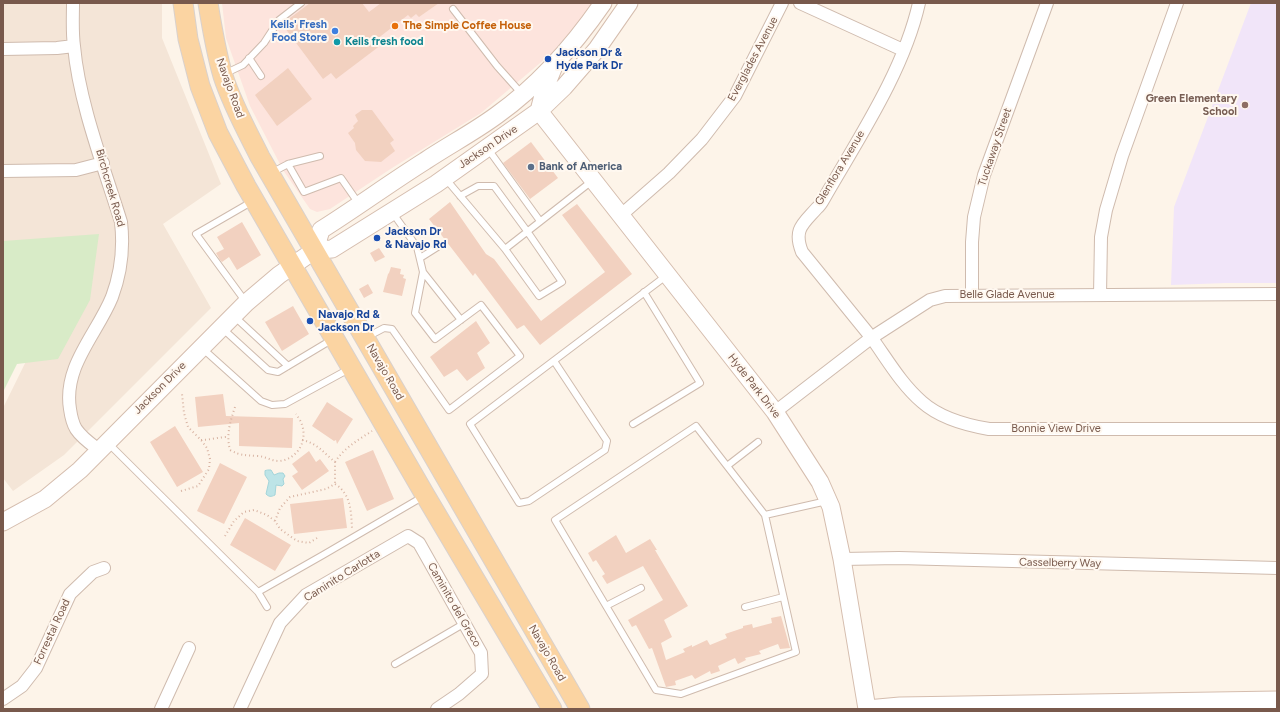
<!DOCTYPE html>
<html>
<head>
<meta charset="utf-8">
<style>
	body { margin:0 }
	#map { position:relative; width:1280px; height:712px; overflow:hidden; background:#fdf4e9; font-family:Figtree,sans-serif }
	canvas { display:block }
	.frame { position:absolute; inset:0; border:4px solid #78594c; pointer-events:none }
</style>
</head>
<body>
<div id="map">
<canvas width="1280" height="712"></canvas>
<div class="frame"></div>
</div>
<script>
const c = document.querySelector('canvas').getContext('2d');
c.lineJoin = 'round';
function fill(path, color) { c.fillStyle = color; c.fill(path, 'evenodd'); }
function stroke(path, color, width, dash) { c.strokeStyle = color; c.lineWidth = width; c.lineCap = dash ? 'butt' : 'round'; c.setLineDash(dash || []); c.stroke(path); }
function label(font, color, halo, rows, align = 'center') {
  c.font = font + ' Figtree,sans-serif'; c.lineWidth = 4; c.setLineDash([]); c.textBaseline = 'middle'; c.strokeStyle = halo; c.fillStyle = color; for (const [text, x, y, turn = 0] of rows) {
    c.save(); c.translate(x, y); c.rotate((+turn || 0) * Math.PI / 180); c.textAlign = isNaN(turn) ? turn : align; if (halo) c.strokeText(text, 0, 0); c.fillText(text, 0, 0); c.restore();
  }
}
fill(new Path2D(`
	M3,3H162V38L221,184L163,224L211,308L64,455L13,491L3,478V408L36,341L3,250Z`), '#f4e5d7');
fill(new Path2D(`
	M222,3H592L589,9L552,53L481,113L392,168L330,209L317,212L310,209L283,170L250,106L226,38Z`), '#fde4dd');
fill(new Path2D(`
	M1251,3H1277V283H1226L1171,285L1174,207Z`), '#f1e5f9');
fill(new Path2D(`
	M99,234L90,300L58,359L17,364L3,392V241Z`), '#d8ebc7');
const water = new Path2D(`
	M268,470H271L274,475L279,473H283L285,476L283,479L284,484L282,486L276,485L275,495C271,497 269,497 266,494L269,481L265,475V471Z`);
fill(water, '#bde4e7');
stroke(water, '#a3d4d9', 1);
fill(new Path2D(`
	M310,3H362L369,12L381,3H439L419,17L416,14L411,18L408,15L377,39L381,45L336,79L331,73L323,79L282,24Z
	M288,68L312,99L277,126L255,95Z
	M362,110H372L394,140L390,143L395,151L381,162L365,161L356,150L355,143L348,133L354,128L353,126L358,121L355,115Z
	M531,142L558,178L530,199L503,163Z
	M450,202L486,254L494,259L541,321L605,272L562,215L577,204L632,274L540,345L524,325L517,329L475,273L473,276L429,219Z
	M242,222L261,255L237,270L229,257L222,262L220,260L216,253L224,249L217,237Z
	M379,248L385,257L375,262L370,253Z
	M391,267L401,269L400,274L404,275L403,278L406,279L402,296L383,292L388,274L389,273Z
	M368,284L373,293L364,298L359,289Z
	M293,306L309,334L282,351L265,322Z
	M476,321L490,343L477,353L485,368L467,381L457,369L444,377L430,357Z
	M223,394L226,416L293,418L292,448L239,446V423L198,427L195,397Z
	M327,402L353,419L337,444L336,440L334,441L312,426Z
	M175,426L203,472L177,487L150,442Z
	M373,450L394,499L367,511L345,462Z
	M309,451L316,462L320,459L329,471L302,490L292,476L298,472L292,464Z
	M220,463L247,477L224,524L197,511Z
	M343,498L347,528L294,534L290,504Z
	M245,518L291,545L275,571L230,545Z
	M616,535L626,553L650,539L657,550H655L688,606L664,620L672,637L661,643L666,660L685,652L683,649L692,645V647L707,640L710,645L727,638L725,634L743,628V626L752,624L753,628L772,623L771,618L781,616L790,648L780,649L778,644L759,651L761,654L745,658L746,660L738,664L735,658L718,666L720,671L711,674L710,671L695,679L692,675L675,681L676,685L666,687L652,648L649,649L636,625L632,627L628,620L663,600L643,566L607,584L602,576L605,574L596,560L593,562L588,553Z`), '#f2d1c0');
const lane = new Path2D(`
	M453,9L497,66L522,94
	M249,58L261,76
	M224,74L243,65L264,43L279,20L301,3
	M488,149L540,221
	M288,164L320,156
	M271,173L288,164L304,192L341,178L359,204
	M445,178L505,249
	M460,196L478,186H494L527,231L562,282L539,296L505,249L592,181
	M420,258L439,246
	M423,272L461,320
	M245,301L196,234L253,201
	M235,317L288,366
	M222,328L268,370L278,372L333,339
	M367,337L384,328L392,329L449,410L520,356L481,305L435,339L415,313L423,272L417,247L392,212
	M202,348L261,401L272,405L285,404L349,369
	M554,361L607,441L605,450L529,501L519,503L470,424L666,276
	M633,424L700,383L644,292
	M108,443L258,592L323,555L424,496
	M727,466L758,442
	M765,515L796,652L681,694L656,690L555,520L696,426L765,515L827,501
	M258,592L267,607
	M606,606L641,588
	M745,607L783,597
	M395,664L465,623`);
const street = new Path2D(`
	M73,3C73,17 72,32 74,46C79,103 104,167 121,222C124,248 121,273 112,297C97,334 63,366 70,409C71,416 73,424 76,429C82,438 91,444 99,450
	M800,3L903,50
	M919,3C904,70 860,136 826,195C823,200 821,205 817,208C803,224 793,229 802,252C825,280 848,309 871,337C887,359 901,384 922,402C940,418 965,425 989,429H1277
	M3,49L57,48L74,46
	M3,171L76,170L103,163
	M620,216L669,173L702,139L735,96L782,3
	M1100,295L1101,237L1106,210L1122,156L1177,3
	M972,296V242L974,217L984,175L1047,3
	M775,412L871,338L930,300L945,296L1277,294
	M842,559L899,558L1277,568
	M3,699L22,686L36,668L70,594L93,572L104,568
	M161,709L189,648
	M240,709L280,623L306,595L408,536L419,543L481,653L482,674L459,694L437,709`);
const secondary = new Path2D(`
	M554,66L545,88L539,111L775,412L820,482L831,507L842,559L867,709
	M315,250L321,230C356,208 390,183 425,161C449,145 474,132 497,115C539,85 574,45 603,3
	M3,522L45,499L80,470L246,303L279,275L315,250L332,249L436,184L539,111L564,87L597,49L629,3
	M867,709L900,706L1277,700`);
const primary = new Path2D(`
	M183,3L188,39L200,86L218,133L246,186L425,495L552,709
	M208,3C212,28 216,52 223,76C232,104 247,131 260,157L580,709`);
stroke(lane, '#cfbbae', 8);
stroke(street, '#cfbbae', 14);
stroke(secondary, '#d5bdae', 19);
stroke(primary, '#d9d1cd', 21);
stroke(new Path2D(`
	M235,407C230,422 226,435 230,450C241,456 246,455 257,456C265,456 271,461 279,461C296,460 308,442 302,425C301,421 298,417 296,414
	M201,440C210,440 219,437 228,437
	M302,440C317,443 324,453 335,462V484
	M335,462C344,448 358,440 372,431
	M181,491L198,486L209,469L210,459L207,448L201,440L188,427L184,413L182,394
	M275,521L280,508L290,497L326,489L335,484C351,494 351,511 352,528
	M225,536L234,521L244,512L254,510L267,515L275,521L280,529L297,541L309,543L317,538`), '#d8b4a3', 2, [1, 3]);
stroke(lane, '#fff', 6);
stroke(street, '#fff', 12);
stroke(secondary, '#fff', 17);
stroke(primary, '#fbd4a2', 19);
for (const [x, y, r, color] of [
	[395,26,4,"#e8710a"],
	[335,31,4,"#3f7fe0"],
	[337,42,4,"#0f9aa8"],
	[548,59,4,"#1a4fb4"],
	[1245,105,4,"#8d6e63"],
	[531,167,4,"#5c6f8a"],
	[377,238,4,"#1a4fb4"],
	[310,321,4,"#1a4fb4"]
]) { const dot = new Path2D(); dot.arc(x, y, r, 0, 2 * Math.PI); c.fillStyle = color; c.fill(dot); stroke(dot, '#fff8f0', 1.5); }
label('bold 11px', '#366cbe', '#fff8f0', [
	["Keils' Fresh",327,25],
	["Food Store",327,38]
], 'right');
label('bold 11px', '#c56008', '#fff8f0', [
	["The Simple Coffee House",403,26]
], 'left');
label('bold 11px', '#0d838f', '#fff8f0', [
	["Keils fresh food",345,42]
], 'left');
label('bold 11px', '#164399', '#fff8f0', [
	["Jackson Dr &",556,53],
	["Hyde Park Dr",556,66],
	["Jackson Dr",385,232],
	["& Navajo Rd",385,245],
	["Navajo Rd &",318,315],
	["Jackson Dr",318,328]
], 'left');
label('11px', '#78594c', '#fff8f0', [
	["Everglades Avenue",753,59,-62],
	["Navajo Road",230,88,70],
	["Jackson Drive",488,147,-34],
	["Tuckaway Street",995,147,-71],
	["Glenflora Avenue",840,168,-59],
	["Birchcreek Road",110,188,74],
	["Belle Glade Avenue",1007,295],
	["Navajo Road",385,372,60],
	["Hyde Park Drive",754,386,52],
	["Jackson Drive",160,388,-45],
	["Bonnie View Drive",1056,429],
	["Casselberry Way",1060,563,1],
	["Caminito Carlotta",342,576,-32],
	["Caminito del Greco",454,605,60],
	["Forrestal Road",52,632,-65],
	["Navajo Road",547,653,60]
]);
label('bold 11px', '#785e54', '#fff8f0', [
	["Green Elementary",1237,99],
	["School",1237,112]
], 'right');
label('bold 11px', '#4e5e75', '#fff8f0', [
	["Bank of America",539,167]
], 'left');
</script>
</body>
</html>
